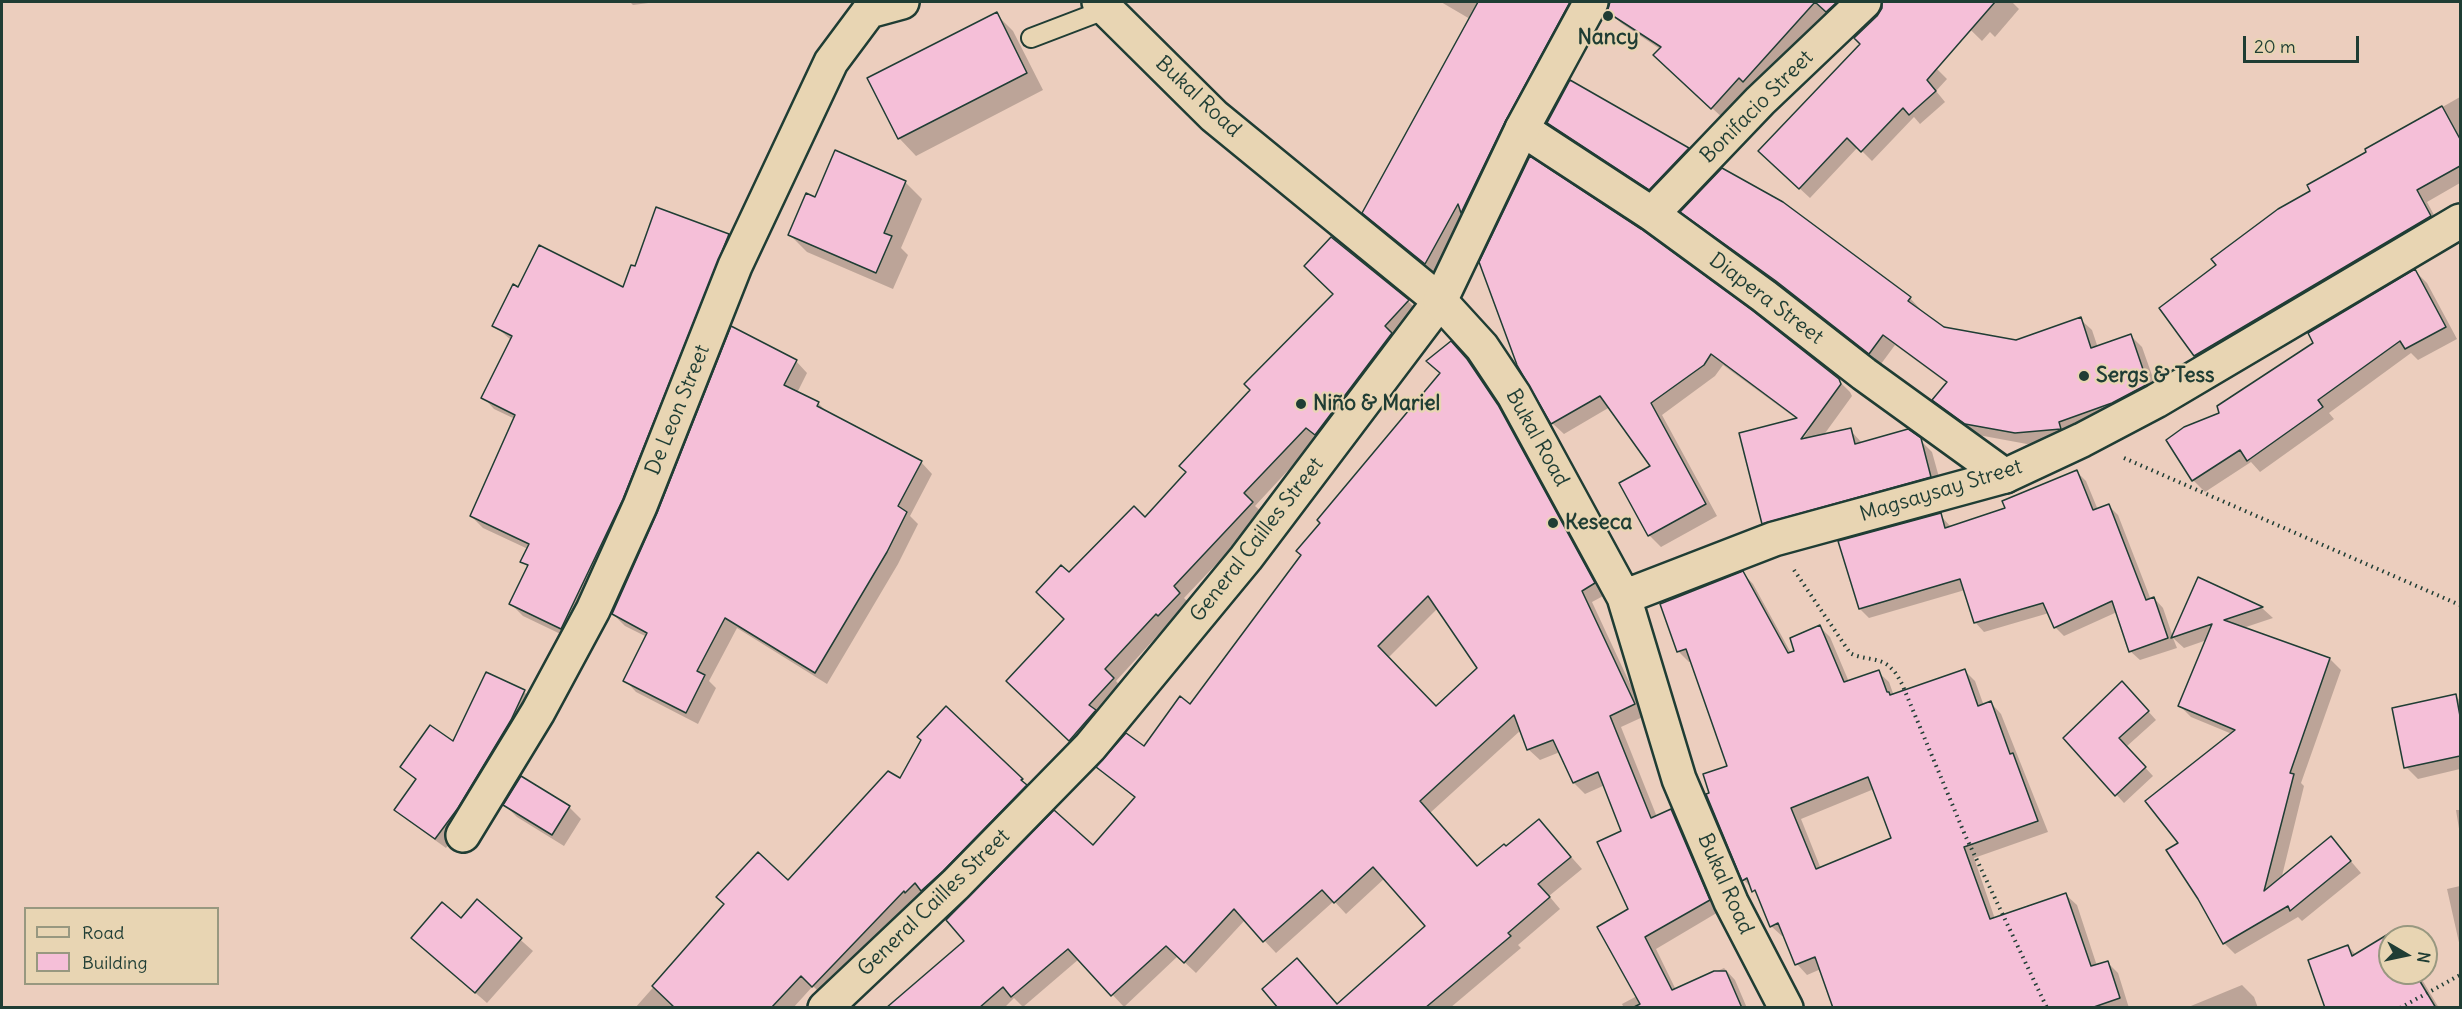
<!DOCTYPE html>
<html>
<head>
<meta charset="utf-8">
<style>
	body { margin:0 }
	#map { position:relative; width:2462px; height:1009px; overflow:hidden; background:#eccebe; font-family:Delius,sans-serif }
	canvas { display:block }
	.frame { position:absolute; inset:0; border:3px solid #1f3d34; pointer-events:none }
	.legend { position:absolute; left:24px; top:907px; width:195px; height:78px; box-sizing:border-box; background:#e8d5b3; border:2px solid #989880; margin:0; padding:8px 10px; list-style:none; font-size:18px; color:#1f3d34 }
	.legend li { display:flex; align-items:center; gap:12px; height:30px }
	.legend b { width:30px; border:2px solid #989880 }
	.north { position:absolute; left:2378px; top:925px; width:60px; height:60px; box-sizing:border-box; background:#e8d5b3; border:2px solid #989880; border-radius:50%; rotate:99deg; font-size:16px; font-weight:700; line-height:24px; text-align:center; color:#1f3d34 }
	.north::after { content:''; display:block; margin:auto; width:21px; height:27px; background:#1f3d34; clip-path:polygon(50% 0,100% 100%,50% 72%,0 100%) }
	.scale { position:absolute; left:2243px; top:36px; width:116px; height:27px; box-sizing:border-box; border:3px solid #1f3d34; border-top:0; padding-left:8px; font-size:18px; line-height:21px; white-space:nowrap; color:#1f3d34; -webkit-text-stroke:4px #e8d5b3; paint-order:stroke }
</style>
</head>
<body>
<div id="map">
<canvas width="2462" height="1009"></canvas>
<div class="frame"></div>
<ul class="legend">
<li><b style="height:8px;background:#e8d5b3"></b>Road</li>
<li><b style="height:16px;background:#f5bfd8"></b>Building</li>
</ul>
<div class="north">N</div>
<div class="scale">20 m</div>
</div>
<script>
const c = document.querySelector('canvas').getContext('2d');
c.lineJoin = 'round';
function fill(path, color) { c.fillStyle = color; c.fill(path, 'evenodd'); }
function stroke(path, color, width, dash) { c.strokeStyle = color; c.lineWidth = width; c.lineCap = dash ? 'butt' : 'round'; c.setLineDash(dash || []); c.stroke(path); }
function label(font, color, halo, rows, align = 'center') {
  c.font = font + ' Delius,sans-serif'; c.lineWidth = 4.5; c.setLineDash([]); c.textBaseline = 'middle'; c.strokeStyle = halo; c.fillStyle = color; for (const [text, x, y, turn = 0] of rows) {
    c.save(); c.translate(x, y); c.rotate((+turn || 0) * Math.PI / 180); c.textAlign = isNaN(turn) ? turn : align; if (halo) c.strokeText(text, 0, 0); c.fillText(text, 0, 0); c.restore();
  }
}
fill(new Path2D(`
	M630,2H656L633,5Z
	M1441,2H1590L1437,275L1364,213L1470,19Z
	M1611,2H1862L1839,23L1828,13L1756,92L1724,119L1667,67L1660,49L1621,23L1609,11Z
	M1942,2H2012L2019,9L1995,37L1990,32L1982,41Z
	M996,14L1013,31L1043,90L916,156L899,138Z
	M1862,44L1937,69L1947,79L1936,91L1945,102L1920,124L1914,117L1872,161L1858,147L1810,198L1770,161Z
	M1570,82L1688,150L1697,159L1660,198L1558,132L1549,122Z
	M2460,97V183L2427,202L2441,228L2207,367L2196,355L2161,308L2311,192L2368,153L2367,150Z
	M905,182L922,199L901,248L908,255L893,289L807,252L790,235L816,199Z
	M657,209L728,236L740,247L573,640L523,616L511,604L528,567L522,561L528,549L483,528L471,516L515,419L494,409L483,397L511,340L494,325L518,289H623L635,268Z
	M1682,211L1910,298L1921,310L1920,311L1943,329L2016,341L2080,319L2092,330L2098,348L2131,336L2142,347L2159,395L2071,440L2027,444L1978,435L1946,411L1934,400L1948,384L1895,345L1881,364L1789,292L1694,223Z
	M1481,262L1838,380L1850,392L1852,396L1823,436L1850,430L1863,444L1920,440L1932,452L1942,488L1775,534L1763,523L1798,420L1723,365L1715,376L1662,415L1717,516L1661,547L1649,535L1652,466L1610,407L1564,434L1552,423ZM1806,430H1809L1798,446L1795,444Z
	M2415,271L2427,283L2457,339L2418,360L2411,353L2329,413L2334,419L2260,472L2251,462L2205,492L2193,480L2168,440L2221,414Z
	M1408,301L1419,312L1318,438L1255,506L1264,514L1184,598L1191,605L1170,626L1168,624L1116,681L1124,690L1082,752L1008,681L1066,619L1069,574L1145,519Z
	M1463,355L1478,372L1509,418L1605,595L1592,602L1645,716L1621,727L1657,817L1671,811L1682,822L1720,911L1656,949L1676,990L1724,968L1735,980L1747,1008H1624L1622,1004L1637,996L1623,832L1605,785L1585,794L1574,783L1560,752L1540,760L1528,749L1521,730L1430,813L1478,868L1507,848L1539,821L1582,869L1549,896L1560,909L1518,945L1521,948L1450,1008H1280L1338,1006L1427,926L1385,878L1346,914L1334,901L1276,953L1245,920L1196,973L1178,956L1124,1007L1079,959L1023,1007L1014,998L1004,1008H889L1093,847L1136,799L1098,767L1145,748L1190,706ZM1438,608L1479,668L1437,708L1388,658Z
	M796,361L807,373L797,393L818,403L830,415L921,462L932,474L910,516L918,524L898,564L827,684L737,628L709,681L716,688L698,724L636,692L625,680L647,637L625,626L613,614Z
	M2077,472L2086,481L2098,510L2109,506L2118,515L2151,600L2154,598L2163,608L2173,637L2198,579L2262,608L2273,618L2243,628L2330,659L2341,670L2301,783L2304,786L2281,880L2331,838L2361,873L2302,921L2298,917L2235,954L2224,943L2180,843L2232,734L2191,717L2180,706L2207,640L2184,648L2173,638L2177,648L2140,660L2130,651L2117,612L2064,636L2055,627L2049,613L1984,632L1975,622L1965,590L1869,618L1860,609L1940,515L1951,527L2007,509Z
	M1743,573L1753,584L1791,653L1819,626L1830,637L1849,682L1878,672L1889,682L1894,696L1965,671L1975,681L1984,706L1991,703L2001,714L2048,832L1974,858L1995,919L2066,895L2077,905L2097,966L2107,962L2118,973L2129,1008H1835L1821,969L1807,975L1797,964L1785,935L1782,936L1771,926L1760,897L1744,880L1729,767L1692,661L1689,662L1679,652L1662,605ZM1874,789L1893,839L1821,869L1801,819Z
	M486,674L524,692L535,702L468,818L446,848L407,820L396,810L417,781L402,767L453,743Z
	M2130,691L2156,720L2126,747L2153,776L2124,803L2065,738Z
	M2456,696L2460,701V769L2418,779L2406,767Z
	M946,708L1033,791L824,997L813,986L793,1008H635L726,905L788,882L900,780Z
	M505,805L569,807L581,819L564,846L517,817Z
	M2456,810H2460V835Z
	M2460,886V947L2447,889Z
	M477,901L533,951L487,1003L425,949L461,921Z
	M2390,935L2392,937H2390V973H2418L2439,1008H2327L2348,946L2356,955Z
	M2242,985L2254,997L2258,1008H2186Z`), '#0003');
const building = new Path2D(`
	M1478,2H1570L1506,120L1461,213L1458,204L1425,264L1362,213Z
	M1610,2H1837L1826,12L1815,2L1743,82L1739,78L1711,109L1653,55L1661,47L1607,12Z
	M1882,2H1995L1927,80L1936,91L1909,115L1903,108L1861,152L1847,138L1799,189L1758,151L1860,44L1854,38L1877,16L1882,8Z
	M997,12L1027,73L898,139L867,78Z
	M1570,80L1689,148L1649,190L1547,123Z
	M2442,106L2460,139V166L2417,190L2431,216L2194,356L2159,308L2216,265L2211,259L2278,209L2310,191L2307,185L2366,152L2365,149Z
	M835,150L906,181L884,233L892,236L876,273L788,235L806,193L815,197Z
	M1530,156L1641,229L1753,311L1839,379L1841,384L1801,439L1851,428L1855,444L1908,429L1921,438L1931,477L1762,524L1739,433L1797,418L1711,354L1704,365L1651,403L1706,504L1648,536L1619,483L1650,466L1600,396L1551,424L1517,365L1479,262Z
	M1722,168L1783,202L1911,297L1908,301L1944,327L2016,340L2081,317L2091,348L2131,334L2148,384L2112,403L2059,422L2061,429L2015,433L1965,424L1932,400L1947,382L1883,335L1869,354L1776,281L1680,212Z
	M656,207L729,234L623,499L561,629L509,604L528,565L520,562L529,544L470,516L515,415L481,398L512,336L492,326L513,284L518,287L539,245L623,287L631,265L635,266Z
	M1331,237L1409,300L1385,326L1392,333L1315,435L1306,428L1244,493L1253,502L1174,586L1180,593L1158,616L1156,614L1105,669L1114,678L1089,705L1096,710L1069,741L1006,681L1064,619L1036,592L1061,565L1069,572L1134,506L1145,517L1186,472L1179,466L1250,390L1244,384L1333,294L1304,266Z
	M2415,269L2446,327L2405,349L2400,341L2318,400L2323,407L2247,461L2240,450L2192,481L2166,440L2184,427L2219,413L2217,406L2313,343L2308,333Z
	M731,326L797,360L784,385L819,402L817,406L922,461L898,506L907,512L887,552L815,673L725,618L697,671L705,675L686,713L623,681L647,633L612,614L657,513Z
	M1451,341L1467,359L1498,405L1595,583L1582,591L1635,704L1610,716L1651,818L1671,809L1710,900L1645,937L1672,990L1714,971H1726L1742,1008H1632L1640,1004L1597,927L1628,909L1597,842L1621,831L1598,772L1573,783L1553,740L1527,750L1514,715L1420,801L1477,866L1504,844L1506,846L1539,819L1571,857L1538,884L1550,897L1508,933L1511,936L1425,1008H1278L1262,989L1297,958L1337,1004L1425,926L1373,867L1334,903L1322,890L1263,942L1234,909L1184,963L1166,946L1111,996L1068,949L1011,997L1003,987L979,1008H886L964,941L946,920L1054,810L1093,845L1135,797L1096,767L1126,733L1144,746L1180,696L1190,704L1301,555L1296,551L1320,523L1317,520L1440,373L1426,361ZM1428,596L1477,668L1436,706L1378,646Z
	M2077,470L2093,510L2109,504L2146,600L2154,597L2168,638L2129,652L2112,601L2054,628L2043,603L1974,623L1960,579L1859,609L1838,541L1941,513L1945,528L2005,508L2002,501Z
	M1743,571L1788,653L1794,651L1790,638L1820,625L1844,682L1879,670L1887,692H1889L1890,695L1965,669L1978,706L1991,701L2010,754L2013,753L2038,821L1964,847L1990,919L2066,893L2091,966L2108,961L2120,998L2091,1008H1833L1815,957L1795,965L1778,923L1770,927L1755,890L1752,892L1747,878L1742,881L1706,794L1709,793L1703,774L1727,766L1686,649L1677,652L1660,604ZM1868,777L1891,838L1816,869L1791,808Z
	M2198,577L2263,607L2224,620L2330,658L2290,773L2294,774L2264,891L2331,836L2351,861L2290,911L2288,906L2223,944L2198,899L2166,850L2178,843L2145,801L2235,730L2178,706L2212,624L2171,638Z
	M486,672L525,690L511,720L458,808L435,839L394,810L416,779L400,767L430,725L453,741Z
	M2122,681L2149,711L2119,738L2146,767L2115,796L2063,738Z
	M2456,694L2460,716V756L2404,768L2392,708Z
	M946,706L1023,779L1021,780L1027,785L943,871L921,891L915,883L905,893L904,891L812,987L801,976L771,1008H675L652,986L724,904L716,897L758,852L788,880L888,771L900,778L921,740L917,737Z
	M521,776L570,806L552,835L503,805Z
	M477,899L522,938L475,993L411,938L442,902L461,918Z
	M2390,933L2393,937H2390V973H2415L2436,1008H2325L2308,960L2348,945L2352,956Z`);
fill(building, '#f5bfd8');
stroke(building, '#1f3d34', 1.5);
const service = new Path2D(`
	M1031,38L1107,9`);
const minor = new Path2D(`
	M1522,129L1652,214L1764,296L1864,374L2005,476
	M1652,214L1760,101L1864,2
	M463,835L538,712L593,610L640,506L735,266L831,62L869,11L902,2
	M825,1008L956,884L1090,747L1246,558L1440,301L1214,116L1099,2`);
const tertiary = new Path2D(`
	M1591,2L1522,129L1440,301L1482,347L1514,395L1624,597L1679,779L1731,902L1786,1008
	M1624,597L1774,539L2005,476L2082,440L2156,401L2460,221`);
stroke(service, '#1f3d34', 22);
stroke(minor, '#1f3d34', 38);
stroke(tertiary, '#1f3d34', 38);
stroke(new Path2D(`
	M2124,458L2460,605
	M1794,570L1850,653C1862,660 1881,657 1891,668C1896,672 1899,679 1902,684L1965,835L2047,1008
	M2400,1008L2460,975`), '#1f3d34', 4, [1.5, 4.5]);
stroke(service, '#e8d5b3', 18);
stroke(minor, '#e8d5b3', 33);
stroke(tertiary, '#e8d5b3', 33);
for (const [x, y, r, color] of [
	[1608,16,6,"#1f3d34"],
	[2084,376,6,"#1f3d34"],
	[1301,404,6,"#1f3d34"],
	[1553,523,6,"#1f3d34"]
]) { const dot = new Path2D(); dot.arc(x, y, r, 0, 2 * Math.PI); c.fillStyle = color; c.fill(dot); stroke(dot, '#e8d5b3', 2); }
label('bold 21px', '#1f3d34', '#e8d5b3', [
	["Nancy",1608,38,"center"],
	["Sergs & Tess",2096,376],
	["Niño & Mariel",1313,404],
	["Keseca",1565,523]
], 'left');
label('21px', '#1f3d34', '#e8d5b3', [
	["Bukal Road",1198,97,43],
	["Bonifacio Street",1757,107,-45],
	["Diapera Street",1766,299,37],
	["De Leon Street",678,410,-68],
	["Bukal Road",1537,438,61],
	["Magsaysay Street",1941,491,-17],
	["General Cailles Street",1257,540,-52],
	["Bukal Road",1725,884,66],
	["General Cailles Street",934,903,-44]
]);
</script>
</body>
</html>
